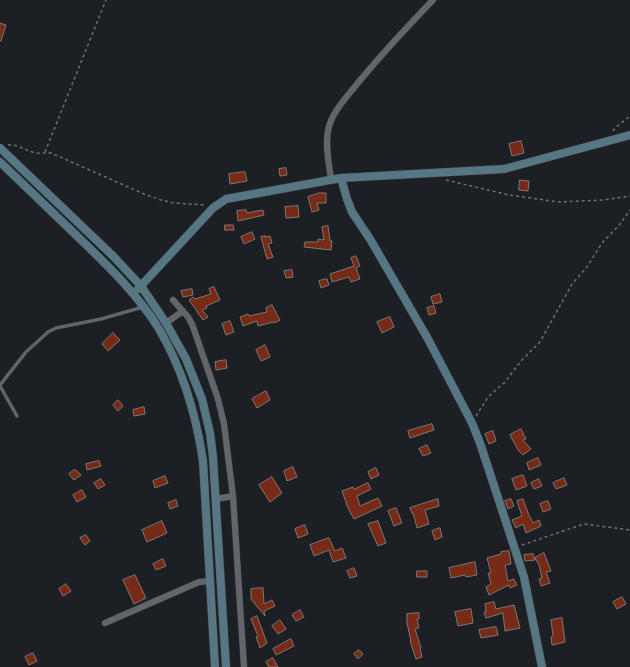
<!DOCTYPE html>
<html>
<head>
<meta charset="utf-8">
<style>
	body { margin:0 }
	canvas { display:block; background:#1c1f23 }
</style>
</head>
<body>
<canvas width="630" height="667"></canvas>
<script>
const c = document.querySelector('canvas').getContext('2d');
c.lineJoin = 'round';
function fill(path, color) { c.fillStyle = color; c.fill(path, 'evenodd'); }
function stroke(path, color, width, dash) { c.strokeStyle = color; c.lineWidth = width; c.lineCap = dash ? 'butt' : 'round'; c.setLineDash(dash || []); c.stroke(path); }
const building = new Path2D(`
	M0,23L6,25L1,41H0Z
	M521,141L524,153L512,156L509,144Z
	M286,168L287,175L280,176L279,169Z
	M245,172L247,181L230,184L229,174Z
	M520,180L529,181L528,191L519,190Z
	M319,193H326V203H317L319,210L312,212L308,197Z
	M298,206L299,217L286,218L285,207Z
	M246,210L247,213L263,210L264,215L238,221L237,211Z
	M225,225H233L234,230H225Z
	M328,226L330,241H332L331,250L304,247L305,242H318V239L324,240L322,227Z
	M252,232L255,239L244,244L241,237Z
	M265,236V237L270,236L272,243L268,244L273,257L267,259L261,237Z
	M356,256L360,266L356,268L360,279L351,282L349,277L332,282L330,274L354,266L351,258Z
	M292,270L293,277L286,278L284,271Z
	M327,279L329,285L321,288L319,281Z
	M214,287L220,300L206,306L207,308L202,310L208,317L203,320L189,300L193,297L195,299L211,294L209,289Z
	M192,289L193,295L183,297L181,291Z
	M440,294L442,302L433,304L431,297Z
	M272,305L280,320L274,323L273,322L258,326L257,321L243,326L240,317L248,314L249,316L267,312L266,308Z
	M434,306L436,313L429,315L427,308Z
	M390,317L394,327L382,333L377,322Z
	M230,321L234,332L226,335L222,324Z
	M113,333L120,340L108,351L102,344Z
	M265,345L270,357L261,361L256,350Z
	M226,360L227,368L216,370L215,362Z
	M266,391L270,400L257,408L252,399Z
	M118,400L123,406L118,411L113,405Z
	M144,407L145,414L134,416L133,410Z
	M432,424L434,430L410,438L408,431Z
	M521,429L526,439L523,440L531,449L523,455L518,450L510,435Z
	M493,431L496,441L489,444L485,434Z
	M427,445L431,453L423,456L419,449Z
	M538,458L541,465L529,470L527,463Z
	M99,461L101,466L87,470L86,464Z
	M293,467L297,477L287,481L284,471Z
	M376,468L379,475L371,479L368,472Z
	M74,470H76L81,475L74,480L69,474Z
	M523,475L527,486L516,490L512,479Z
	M165,476L168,483L155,488L153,481Z
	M272,477L282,493L270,502L259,485Z
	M564,478L567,485L556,489L553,483Z
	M101,479L105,485L98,489L94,483Z
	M539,479L542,486L534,489L531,483Z
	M368,483L371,489L357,496L360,506L378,498L382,506L354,519L348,508L342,491L353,487L354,489Z
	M82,490L86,497L77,502L73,495Z
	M438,499L439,506L425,510L429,524L417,528L413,513H412L410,508Z
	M511,499L514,506L508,509L505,501Z
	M523,499L528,513L533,523L539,520L541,526L526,533L523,524L516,528L512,520L522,516L517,501Z
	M176,500L178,506L170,509L168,503Z
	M548,501L551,509L543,512L540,504Z
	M396,508L402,523L394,526L388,511Z
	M162,521L167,533L147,542L142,530Z
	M378,521L386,543L378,546L368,524Z
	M305,525L308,534L298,538L295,529Z
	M440,528L442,537L435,540L432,531Z
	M86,535L90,541L85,545L80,538Z
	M329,538L335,551L342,548L346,558L333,562L329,550L314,556L310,545Z
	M509,551L511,564L505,565L508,581L514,579L517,585L510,588L509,585L489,595L486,587L491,584L488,573H491L487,558L501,554V552Z
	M544,553L551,571L546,572L550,583L541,586L539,579L542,578L539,565L535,558Z
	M533,554L535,560L525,561L524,555Z
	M163,559L166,566L156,570L153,564Z
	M475,562L477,575L466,577L465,575L451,578L449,568Z
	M354,568L357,576L350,578L347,571Z
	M417,571H427V577H417Z
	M135,575L146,598L134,604L123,580Z
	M66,584L71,591L63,596L59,589Z
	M263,588L264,604L272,600L275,606L264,611L265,616L251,599V589Z
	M622,597L626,604L617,609L613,602Z
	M494,602L496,609L514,605L520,628L505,631L503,613L486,618L484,612H486L485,604Z
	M471,609L473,623L458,626L455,612Z
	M300,610L304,617L296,621L292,615Z
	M419,613V619H417L419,628L415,629L421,648L420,649L422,657L416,659L410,641H411L407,623V614Z
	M257,616L267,643L260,648L256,637L258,636L251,619Z
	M562,618L565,642L552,645L551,637L553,636L551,620Z
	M280,620L286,629L278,634L272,626Z
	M496,627L498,635L481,638L479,630Z
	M291,639L294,646L276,655L273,649Z
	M359,650L363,654L358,659L354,654Z
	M33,653L37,661L29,665L25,657Z
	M273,658L278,667H269L266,662Z`);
fill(building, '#772a16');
stroke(building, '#7e7775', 1);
const lane = new Path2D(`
	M0,385L26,352L48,332L56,328L101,319L143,307
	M0,386L17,416`);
const street = new Path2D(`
	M331,179C329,164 325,146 328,131C331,113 346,98 357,84C381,55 407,27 433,0
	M173,300L188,317L192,324L218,399L224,424L233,496
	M166,323L183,311
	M216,499L233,496L244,667
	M105,623L199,582L210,581`);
const secondary = new Path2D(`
	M0,148L113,256L141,286L166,323L186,359L202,399L210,433L213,457L226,667
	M0,162C25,186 50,210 75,234C105,263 137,293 159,329C183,370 196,414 203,461L215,667
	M341,178L347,199L352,212L370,239L428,339L472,423L480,443L524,577L542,667
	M138,289L213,208L226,199L341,178L504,169L630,135`);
stroke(lane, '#383a3e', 4);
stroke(street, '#383a3e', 7);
stroke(secondary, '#383a3e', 9);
stroke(new Path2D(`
	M613,131L615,128L630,116
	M8,145C19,144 27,152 37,153C42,154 45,152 51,153L144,194L161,200L174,203L206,205
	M45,152L106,0
	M446,180L509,195L559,202L603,200L630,196
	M476,416L488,397L505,382L521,361L540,342L572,284L587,267L602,243L620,224L630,210
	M522,545L584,524L630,530`), '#6d7073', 1.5, [3, 3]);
stroke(lane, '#62666b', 3);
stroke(street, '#62666b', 6);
stroke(secondary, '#577683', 8);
</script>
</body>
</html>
